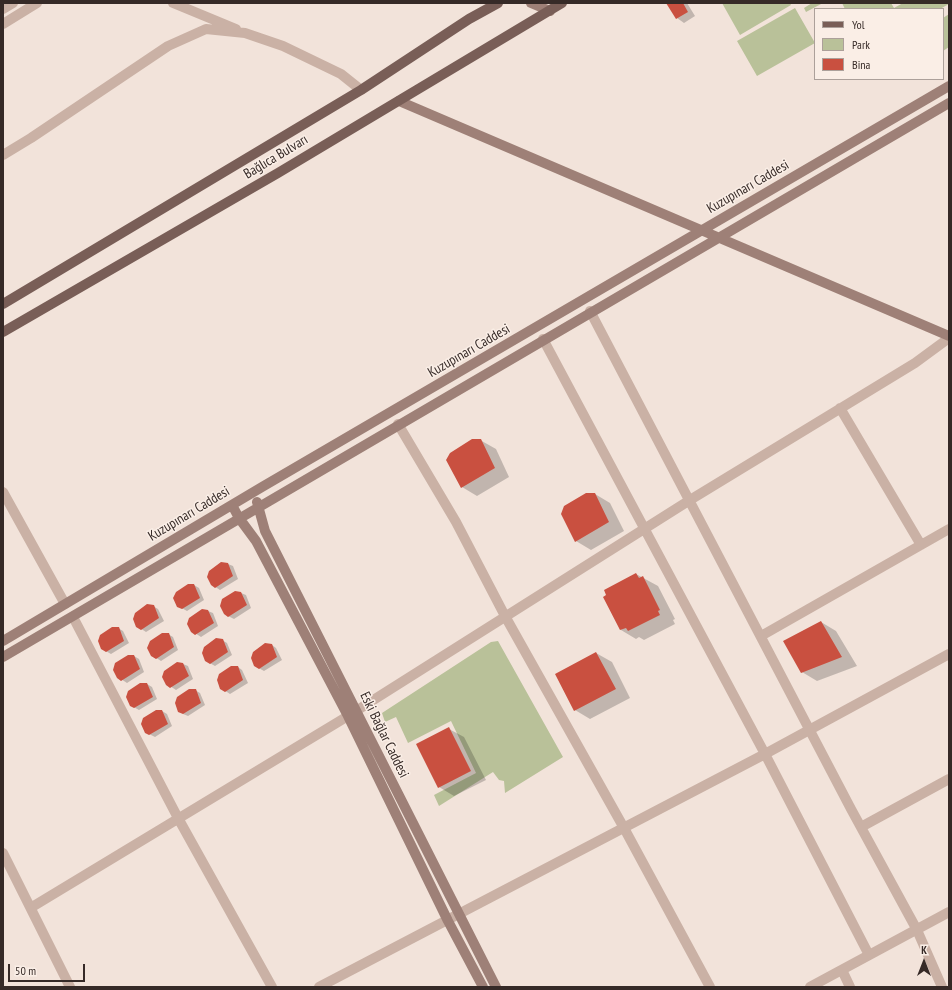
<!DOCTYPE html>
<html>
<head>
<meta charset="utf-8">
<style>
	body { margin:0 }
	#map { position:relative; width:952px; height:990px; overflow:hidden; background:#f2e3da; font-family:"PT Sans Narrow",sans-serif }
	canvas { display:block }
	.frame { position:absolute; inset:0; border:4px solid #362a27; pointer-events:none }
	.legend { position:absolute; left:814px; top:8px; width:130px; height:72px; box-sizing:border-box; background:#faeee6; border:1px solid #aca09a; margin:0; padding:5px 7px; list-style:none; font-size:12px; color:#362a27 }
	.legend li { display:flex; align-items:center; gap:8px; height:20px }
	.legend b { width:20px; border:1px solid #aca09a }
	.north { position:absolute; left:904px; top:942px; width:40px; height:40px; -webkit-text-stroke:3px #faeee6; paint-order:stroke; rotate:0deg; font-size:11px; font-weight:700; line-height:16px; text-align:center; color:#362a27 }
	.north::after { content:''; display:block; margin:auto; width:14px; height:18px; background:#362a27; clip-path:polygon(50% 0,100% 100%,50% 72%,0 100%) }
	.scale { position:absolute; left:8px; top:964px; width:77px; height:18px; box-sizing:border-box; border:2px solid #362a27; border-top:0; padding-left:5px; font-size:12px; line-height:14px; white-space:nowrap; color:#362a27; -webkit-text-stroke:3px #faeee6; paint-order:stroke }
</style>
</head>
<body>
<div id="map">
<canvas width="952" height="990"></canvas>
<div class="frame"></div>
<ul class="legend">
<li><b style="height:5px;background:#795e57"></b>Yol</li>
<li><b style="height:11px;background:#b9c199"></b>Park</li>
<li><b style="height:11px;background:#c95040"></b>Bina</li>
</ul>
<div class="north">K</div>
<div class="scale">50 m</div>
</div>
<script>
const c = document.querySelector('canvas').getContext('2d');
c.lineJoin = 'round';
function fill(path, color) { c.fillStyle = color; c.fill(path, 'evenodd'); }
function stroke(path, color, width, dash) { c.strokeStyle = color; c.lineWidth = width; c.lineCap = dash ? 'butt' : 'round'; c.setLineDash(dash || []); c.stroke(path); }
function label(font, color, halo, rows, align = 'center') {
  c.font = font + ' "PT Sans Narrow",sans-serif'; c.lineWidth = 3; c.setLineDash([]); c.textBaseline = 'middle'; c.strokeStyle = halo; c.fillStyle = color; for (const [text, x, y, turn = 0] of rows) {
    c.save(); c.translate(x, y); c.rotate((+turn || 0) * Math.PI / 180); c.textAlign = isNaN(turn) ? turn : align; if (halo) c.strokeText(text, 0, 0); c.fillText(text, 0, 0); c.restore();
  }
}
fill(new Path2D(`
	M722,3H790L791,5L740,35Z
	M812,3H823L806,12L804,8Z
	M842,3H891L894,8L903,3L949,4L940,9H845Z
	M795,8L815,43L757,76L737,41Z
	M949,14V47L943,51V18Z
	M498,641L563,757L505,793L504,781L499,780L493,772L439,806L434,795L476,773L451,721L408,743L396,717L385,722L382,713L491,642Z`), '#b9c199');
fill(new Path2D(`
	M667,3H687L695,16L684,23L677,18Z
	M480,440L496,449L509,477L477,496L462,487Z
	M595,494L610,503L624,531L591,550L576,541Z
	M228,564L233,566L238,579L220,590L211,584Z
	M636,574L658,586L675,619L673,620L675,624L644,640L639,637L636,639L621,630Z
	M194,585L199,588L204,600L187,611L178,606Z
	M241,593L246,595L251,608L234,619L228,616Z
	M153,606L158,609L164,621L146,632L137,626Z
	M208,611L213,613L218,626L201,637L192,631Z
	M821,622L836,631L857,666L817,681L802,672Z
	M118,628L123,631L129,643L111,654L102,649Z
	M168,634L173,637L178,650L161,661L152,655Z
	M222,640L227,643L232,655L215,666L206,661Z
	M272,645L276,648L282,660L264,671L255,666Z
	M596,653L612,662L630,698L590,719L575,710Z
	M134,656L139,659L144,672L127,683L118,677Z
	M183,664L188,666L193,679L176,690L167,684Z
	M238,667L242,670L248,683L230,694L221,688Z
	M147,684L152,687L157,699L139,710L130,705Z
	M195,690L200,693L205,705L188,716L183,714Z
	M162,711L167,714L172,726L155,737L145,732Z
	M449,729L464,737L486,780L454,796L439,787Z`), '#0003');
fill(new Path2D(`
	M666,3H683L688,12L676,19Z
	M472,439H481L495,468L461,488L446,460L450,453Z
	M586,493H595L609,522L575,542L561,514L564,506Z
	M221,562L228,563L233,576L215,588L211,585L207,577L209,571Z
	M636,573L639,578L643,576L660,610L658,611L660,615L628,631L626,628L620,630L603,597L606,595L604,590Z
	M188,584H194L200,598L182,609L177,607L173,598L176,592Z
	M235,591L241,592L247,605L228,617L224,614L220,606L222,599Z
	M147,604L154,605L159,618L141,630L136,627L133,619L135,613Z
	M202,609L208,610L214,623L195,635L191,632L187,624L189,618Z
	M821,621L842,657L801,673L783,641Z
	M112,627H119L124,641L106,652L101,649L98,641L100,635Z
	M162,633H169L174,647L156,659L151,656L147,648L150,641Z
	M216,638L223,639L228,652L210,664L205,661L202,653L204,647Z
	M265,643L272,644L277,657L259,669L254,666L251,658L253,652Z
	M596,652L616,689L574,711L555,674Z
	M128,655H134L140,669L121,681L117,678L113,670L115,663Z
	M177,662L183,663L189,676L170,688L166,685L162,677L164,671Z
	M231,666H238L243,680L225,692L220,689L217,680L219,674Z
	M140,683H147L153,697L134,708L130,706L126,697L128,691Z
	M189,689H196L201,703L183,714L178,712L175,703L177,697Z
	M156,710H162L168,724L149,735L145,733L141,724L143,718Z
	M449,727L471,771L438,788L416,744Z`), '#c95040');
stroke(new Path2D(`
	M173,3L236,29
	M3,9L13,3
	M3,24L37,3
	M3,155L31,138L168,46L206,29L245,33L283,46L341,74L361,90
	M590,311L851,809L917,930L942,987
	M543,339L765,754L869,955
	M840,408L921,545
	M398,424L456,522L505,616L624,828L710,987
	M3,492L65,604
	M73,617L178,818L272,987
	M761,636L949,529
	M861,827L949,779
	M3,853L70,987
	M32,907L348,716L690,500L915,363L949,338
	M842,970L850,987
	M319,987L765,754L949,654
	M810,987L949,912`), '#cab1a5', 10);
stroke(new Path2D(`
	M531,3L550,11
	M399,101L949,336
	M257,502L265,531L496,987
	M232,505L239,518L256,541L348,716L448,921L483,987
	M3,641L262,487L949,86
	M3,657L949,103`), '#9e8077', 10);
stroke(new Path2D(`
	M3,304L361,90L469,19L498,3
	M3,332L278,173L562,3`), '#795e57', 10);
label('14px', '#362a27', '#faeee6', [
	["Bağlıca Bulvarı",276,157,-31],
	["Kuzupınarı Caddesi",748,187,-30],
	["Kuzupınarı Caddesi",469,351,-30],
	["Kuzupınarı Caddesi",189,514,-31],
	["Eski Bağlar Caddesi",384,735,64]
]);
</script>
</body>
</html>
